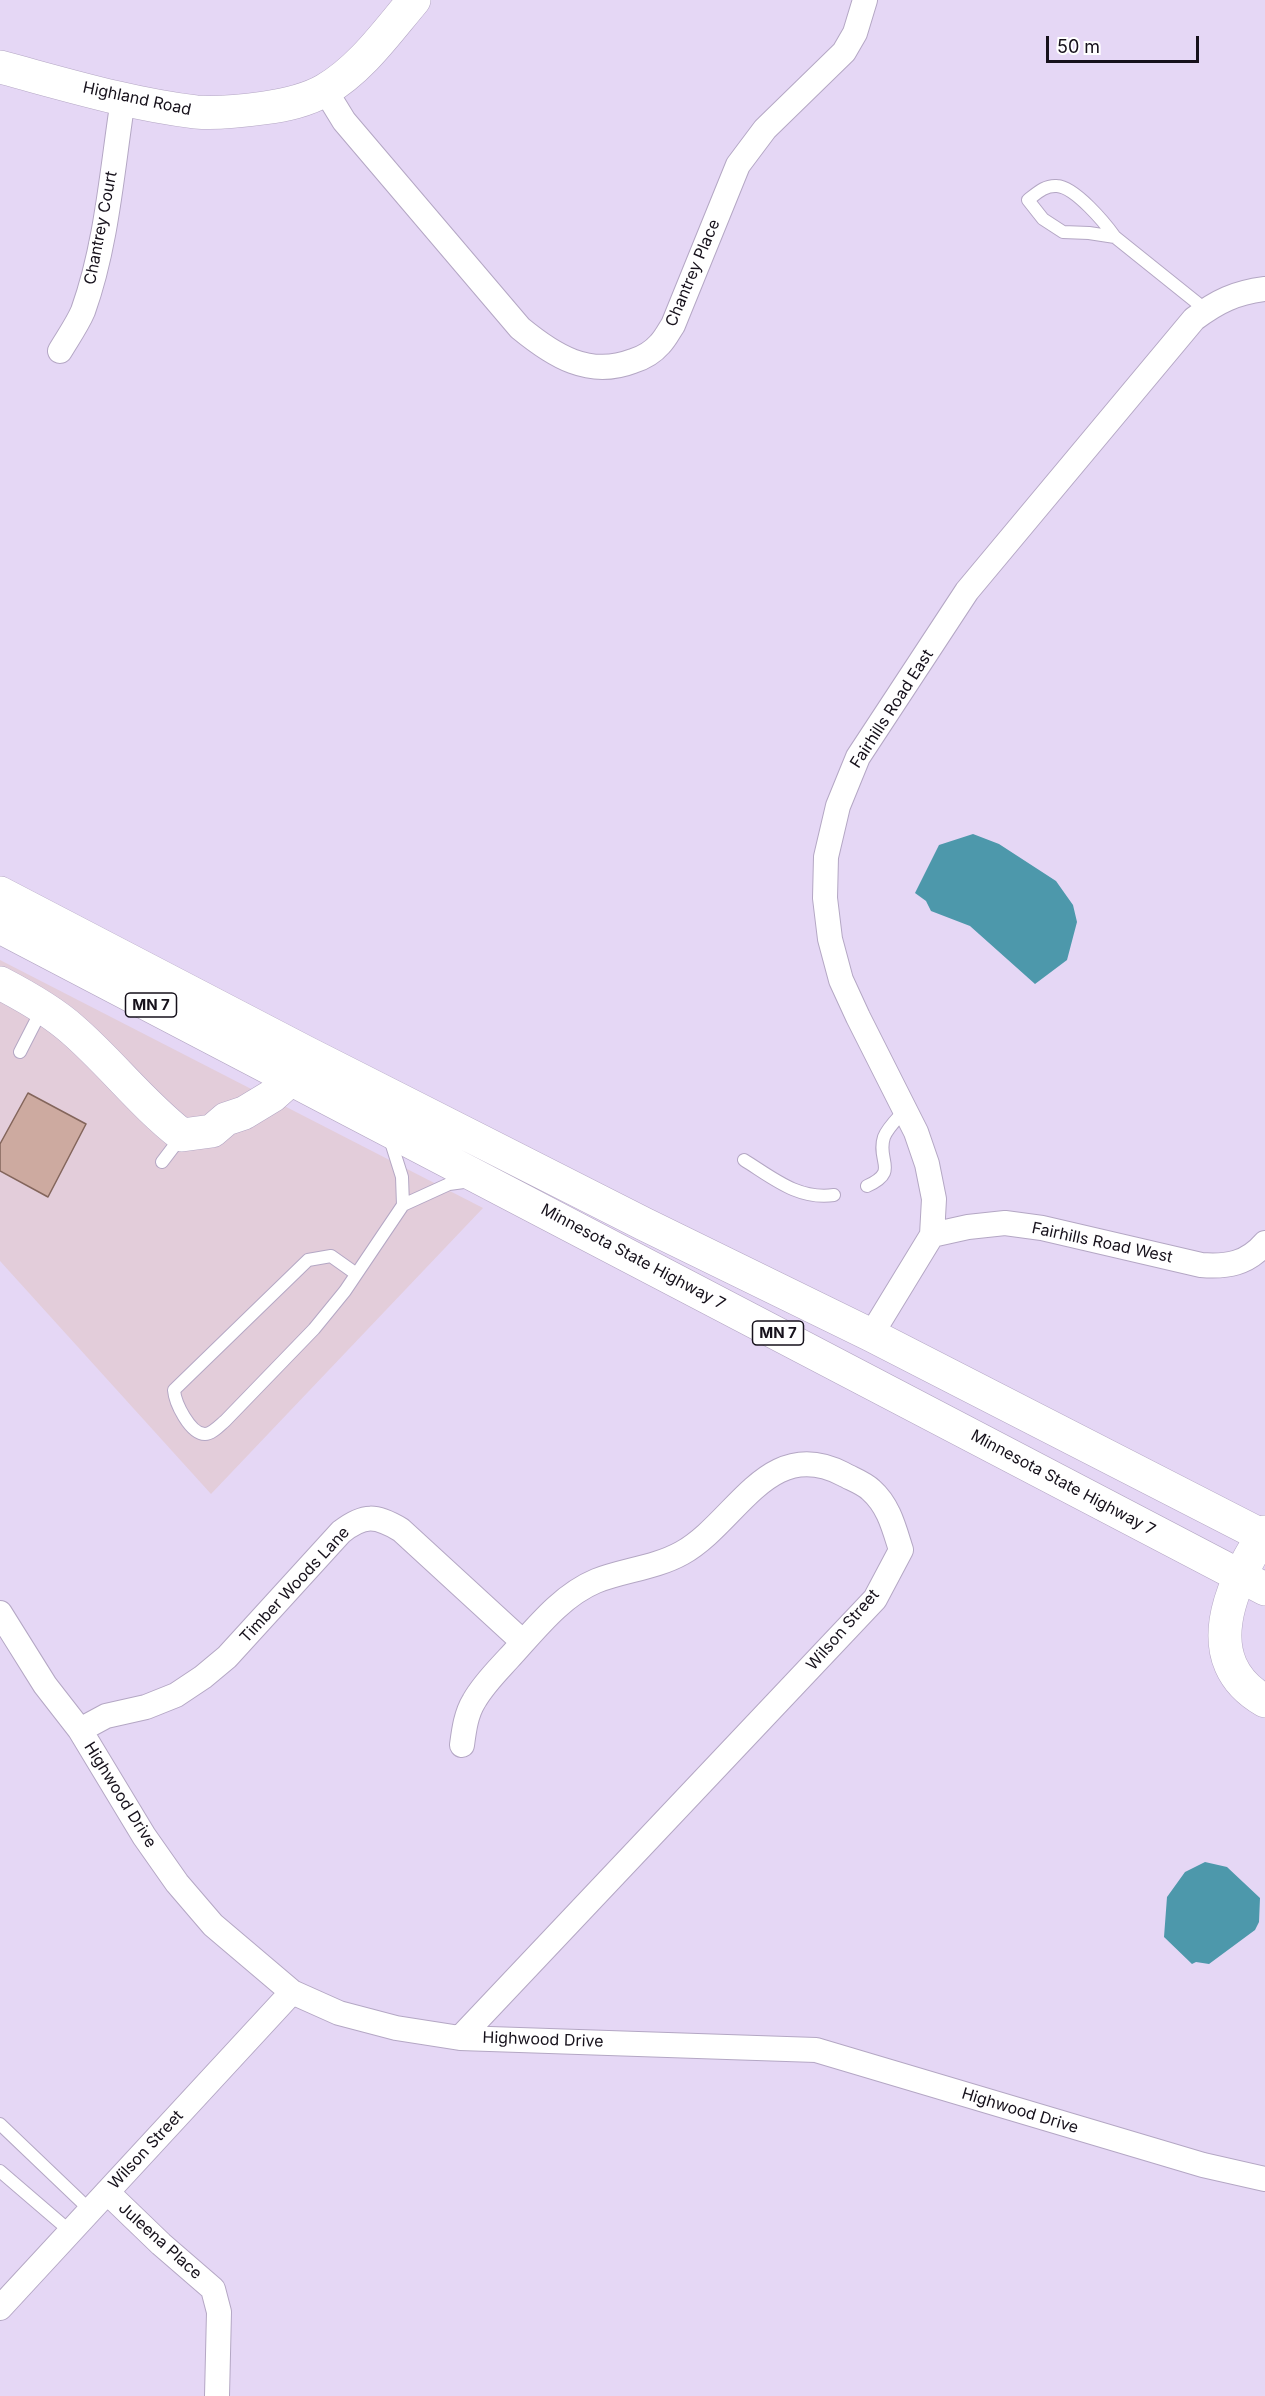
<!DOCTYPE html>
<html>
<head>
<meta charset="utf-8">
<style>
	body { margin:0 }
	#map { position:relative; width:1265px; height:2396px; overflow:hidden; background:#e5d7f5; font-family:Inter,sans-serif }
	canvas { display:block }
	.scale { position:absolute; left:1046px; top:36px; width:153px; height:27px; box-sizing:border-box; border:3px solid #16111b; border-top:0; padding-left:8px; font-size:18px; line-height:21px; white-space:nowrap; color:#16111b; -webkit-text-stroke:4px #fff; paint-order:stroke }
</style>
</head>
<body>
<div id="map">
<canvas width="1265" height="2396"></canvas>
<div class="scale">50 m</div>
</div>
<script>
const c = document.querySelector('canvas').getContext('2d');
c.lineJoin = 'round';
function fill(path, color) { c.fillStyle = color; c.fill(path, 'evenodd'); }
function stroke(path, color, width, dash) { c.strokeStyle = color; c.lineWidth = width; c.lineCap = dash ? 'butt' : 'round'; c.setLineDash(dash || []); c.stroke(path); }
function label(font, color, halo, rows, align = 'center') {
  c.font = font + ' Inter,sans-serif'; c.lineWidth = 5; c.setLineDash([]); c.textBaseline = 'middle'; c.strokeStyle = halo; c.fillStyle = color; for (const [text, x, y, turn = 0] of rows) {
    c.save(); c.translate(x, y); c.rotate((+turn || 0) * Math.PI / 180); c.textAlign = isNaN(turn) ? turn : align; if (halo) c.strokeText(text, 0, 0); c.fillText(text, 0, 0); c.restore();
  }
}
fill(new Path2D(`
	M0,960L483,1208L211,1494L0,1261Z`), '#e3cdda');
fill(new Path2D(`
	M973,834L999,844L1056,881L1073,905L1077,922L1067,960L1035,984L970,926L931,911L926,901L915,893L939,845Z
	M1205,1862L1227,1867L1260,1898L1259,1922L1255,1930L1209,1964L1196,1962L1192,1964L1164,1937L1167,1897L1185,1872Z`), '#4d98ab');
const building = new Path2D(`
	M28,1093L86,1124L48,1197L0,1171V1144Z`);
fill(building, '#cdaaa0');
stroke(building, '#83655b', 1.5);
const lane = new Path2D(`
	M1115,237C1105,223 1075,187 1057,186C1045,185 1037,193 1028,200L1043,219L1063,232L1089,233L1115,237L1206,310
	M20,1052L42,1009
	M390,1139L402,1177L403,1205
	M744,1160C773,1178 798,1200 834,1195
	M162,1162L181,1137
	M867,1186C900,1171 876,1161 884,1137C888,1127 898,1118 905,1110
	M355,1273L331,1256L308,1260L174,1390C175,1403 190,1434 205,1434C212,1434 220,1425 225,1421L314,1329L345,1291L403,1205L449,1184L471,1181
	M0,2124L90,2210
	M0,2171L71,2232`);
const street = new Path2D(`
	M325,90L344,121L520,328C554,356 589,378 633,361C643,358 653,352 660,344C665,339 669,331 673,325L738,165L765,129L844,52L855,33L865,0
	M60,351C67,339 77,325 83,311C107,244 112,170 123,99
	M932,1235L968,1227L1005,1223L1042,1228L1201,1265C1227,1267 1247,1264 1265,1243
	M871,1335L932,1235L934,1199L927,1164L916,1132L858,1017L841,980L830,939L825,898L826,857L838,806L858,757L967,591L1194,319C1218,301 1235,293 1265,289
	M0,1613L45,1685L80,1730L144,1836L177,1883L213,1925L292,1992L339,2013L396,2028L460,2038L816,2050L1203,2165L1265,2179
	M80,1730L106,1716L146,1707L176,1695L203,1677L227,1657L341,1532C364,1514 376,1515 401,1530L523,1642
	M460,2038L875,1599L901,1550C894,1528 889,1506 871,1490C864,1483 852,1479 843,1474C768,1435 737,1522 682,1553C655,1568 624,1570 596,1581C560,1596 534,1631 508,1659C496,1672 483,1685 474,1701C466,1714 464,1730 462,1745
	M107,2192L161,2244L213,2289L219,2312L217,2396
	M0,2308L292,1992`);
const secondary = new Path2D(`
	M0,67C64,84 129,104 196,112C218,114 242,111 264,108C285,105 306,101 325,90C361,69 387,32 414,0
	M0,983C25,996 52,1011 73,1030C111,1063 142,1104 182,1135L212,1131L226,1119L244,1113L272,1096L291,1079
	M1265,1532C1231,1584 1195,1661 1265,1701`);
const primary = new Path2D(`
	M0,893L305,1052L644,1224L871,1335L1265,1537
	M0,927L1265,1589`);
stroke(lane, '#b4a7c4', 14);
stroke(street, '#b4a7c4', 26);
stroke(secondary, '#b4a7c4', 34);
stroke(primary, '#b4a7c4', 34);
stroke(lane, '#fff', 12);
stroke(street, '#fff', 24);
stroke(secondary, '#fff', 33);
stroke(primary, '#fff', 33);
for (const [x, y, w] of [
	[151,1005,51],
	[778,1333,51]
]) { const box = new Path2D(); box.roundRect(x - w / 2, y - 12, w, 24, 4.5); c.fillStyle = '#fff'; c.fill(box); stroke(box, '#16111b', 1.5); }
label('bold 15px', '#16111b', null, [
	["MN 7",151,1005],
	["MN 7",778,1333]
]);
label('16px', '#16111b', '#fff', [
	["Highland Road",137,99,12],
	["Chantrey Court",101,228,-79],
	["Chantrey Place",693,273,-67],
	["Fairhills Road East",892,709,-57],
	["Fairhills Road West",1102,1243,12],
	["Minnesota State Highway 7",633,1257,28],
	["Minnesota State Highway 7",1063,1483,28],
	["Timber Woods Lane",295,1585,-47],
	["Wilson Street",843,1630,-49],
	["Highwood Drive",120,1795,58],
	["Highwood Drive",543,2040,2],
	["Highwood Drive",1020,2111,17],
	["Wilson Street",146,2150,-47],
	["Juleena Place",160,2241,42]
]);
</script>
</body>
</html>
